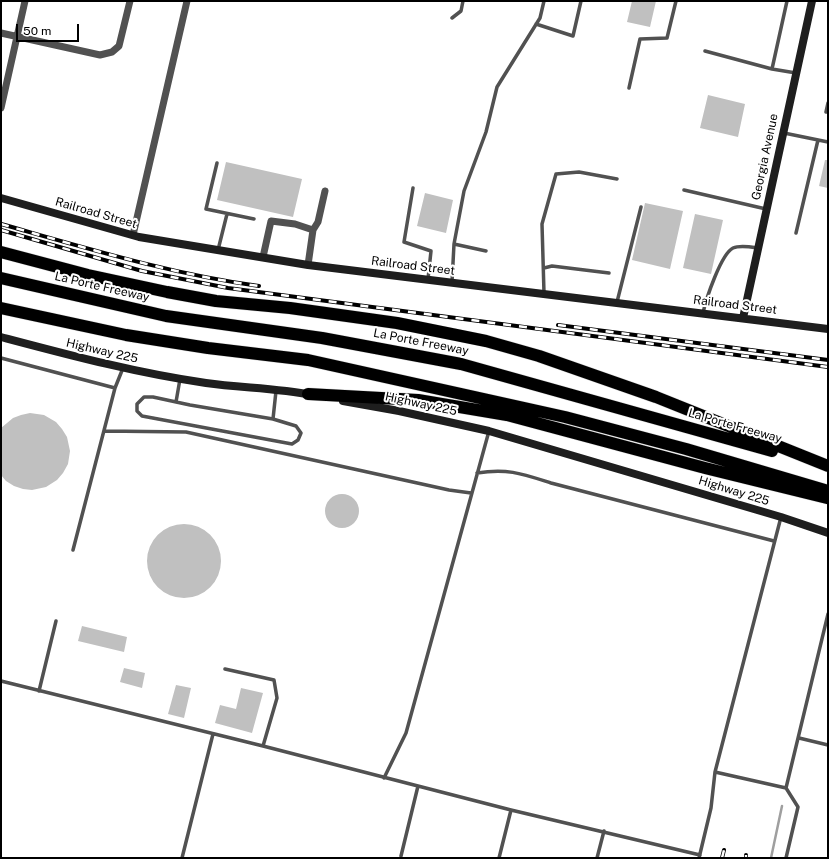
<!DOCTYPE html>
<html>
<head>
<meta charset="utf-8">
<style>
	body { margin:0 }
	#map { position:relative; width:829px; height:859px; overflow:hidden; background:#fff; font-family:"Public Sans",sans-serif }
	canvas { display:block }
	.frame { position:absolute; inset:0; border:2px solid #000; pointer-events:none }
	.scale { position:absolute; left:16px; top:24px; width:63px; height:18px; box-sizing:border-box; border:2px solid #000; border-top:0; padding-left:5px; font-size:12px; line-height:14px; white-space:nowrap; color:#000; -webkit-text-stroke:3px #fff; paint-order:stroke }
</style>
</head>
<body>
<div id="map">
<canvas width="829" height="859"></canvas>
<div class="frame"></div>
<div class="scale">50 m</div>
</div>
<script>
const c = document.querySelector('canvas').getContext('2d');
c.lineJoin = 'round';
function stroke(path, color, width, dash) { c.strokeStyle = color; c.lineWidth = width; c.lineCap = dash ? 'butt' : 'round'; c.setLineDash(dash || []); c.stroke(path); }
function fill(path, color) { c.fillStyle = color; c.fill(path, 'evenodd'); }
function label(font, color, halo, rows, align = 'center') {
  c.font = font + ' "Public Sans",sans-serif'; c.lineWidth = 4; c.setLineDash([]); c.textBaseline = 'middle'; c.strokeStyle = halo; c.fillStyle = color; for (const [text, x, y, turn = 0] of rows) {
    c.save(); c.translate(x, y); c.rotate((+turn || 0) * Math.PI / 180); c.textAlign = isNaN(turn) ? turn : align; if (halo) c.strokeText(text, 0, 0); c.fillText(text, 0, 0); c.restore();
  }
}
stroke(new Path2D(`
	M771,858L782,806`), '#9f9f9f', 2.5);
fill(new Path2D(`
	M632,1H656L650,27L627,22Z
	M708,95L745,104L738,137L700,128Z
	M825,160H828V188L819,186Z
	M226,162L302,179L293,217L217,200Z
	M425,193L453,200L446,233L417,226Z
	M645,203L683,211L670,269L632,260Z
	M695,214L723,220L711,274L683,268Z
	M30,413L44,415L56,422L62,429L67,437L70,451L68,464L63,473L57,480L46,487L32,490L23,489L14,486L6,481L1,475V428L13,418L21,415Z
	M325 511a17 17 0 1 1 34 0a17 17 0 1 1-34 0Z
	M147 561a37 37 0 1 1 74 0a37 37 0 1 1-74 0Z
	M82,626L127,637L124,652L78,641Z
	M124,668L145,673L142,688L120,682Z
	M176,685L191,688L184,718L168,714Z
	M241,688L263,693L252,733L215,723L220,705L236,709Z`), '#c0c0c0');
const highway = new Path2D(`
	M1,252L88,275L167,292L216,301L290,308L397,323L486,341L539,356L656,397L828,466
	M1,278L166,316L322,338L461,364L772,451
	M1,308L126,335L208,348L308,360L565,417L686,449L828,491
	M308,394L418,400L507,415L705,468L827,498`);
stroke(highway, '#dbdbdb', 13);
stroke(new Path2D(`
	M452,18L461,11L463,1
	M536,24L573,36L581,1
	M705,51L772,69L796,73
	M772,69L787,1
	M629,88L640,39L667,38L676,1
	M828,103L826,112H828
	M784,133L828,142
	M217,163L206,209L254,219
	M413,188L404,242L431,251L428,279
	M684,190L766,209
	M796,233L818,140
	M454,244L486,251
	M218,250L227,214
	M544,268L552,266L609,273
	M452,282L454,244L464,191L486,132L497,87L540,18L544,1
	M544,293L542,224L556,174L579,172L617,179
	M617,302L641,207
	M703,313C706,299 721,254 733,248C740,245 751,247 758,248
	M1,358L115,388
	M176,402L180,379
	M273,419L190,405L153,397H144L137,404V411L142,416L292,444L298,440L301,433L296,426L273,419L276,391
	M104,431L186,432L449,490L471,493
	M477,473C508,468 523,474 551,483L774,541
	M73,550L115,388L123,368
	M225,669L274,680L277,698L263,746
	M1,681L263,746L511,810L700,855
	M39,691L56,621
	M799,738L828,745
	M715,772L786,788
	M384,778L406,733L489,431
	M401,856L418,786
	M182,858L213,734
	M499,858L511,810
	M597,858L604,831
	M699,858L711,808L715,772L781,517
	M786,858L798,807L786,788L828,614`), '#515151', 3.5);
stroke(new Path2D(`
	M1,33L100,55L112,52L119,46L130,1
	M1,108L25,1
	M133,235L187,1
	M263,257L271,221L295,224L313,230
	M308,265L313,230L318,222L325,191`), '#515151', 7);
stroke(new Path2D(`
	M1,198L139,237L308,265L828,329
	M743,318L812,1
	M1,337C69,355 136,373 206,383C241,388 277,388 312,395
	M343,401L399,411L489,431L781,517L828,533`), '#1e1e1e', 8);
stroke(highway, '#000', 12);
const rail = new Path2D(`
	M1,224C86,248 171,274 259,286
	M1,230L142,271L228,288L828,367
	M558,325L828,360
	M722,858L724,850
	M746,858V855`);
stroke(rail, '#000', 4);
stroke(rail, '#fff', 2.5, [8]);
label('12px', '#000', '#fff', [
	["Georgia Avenue",765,157,-78],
	["Railroad Street",96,213,16],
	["Railroad Street",413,266,7],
	["La Porte Freeway",102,287,13],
	["Railroad Street",735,305,7],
	["La Porte Freeway",421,342,11],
	["Highway 225",102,351,13],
	["Highway 225",421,404,12],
	["La Porte Freeway",735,426,16],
	["Highway 225",734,491,17]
]);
</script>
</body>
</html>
